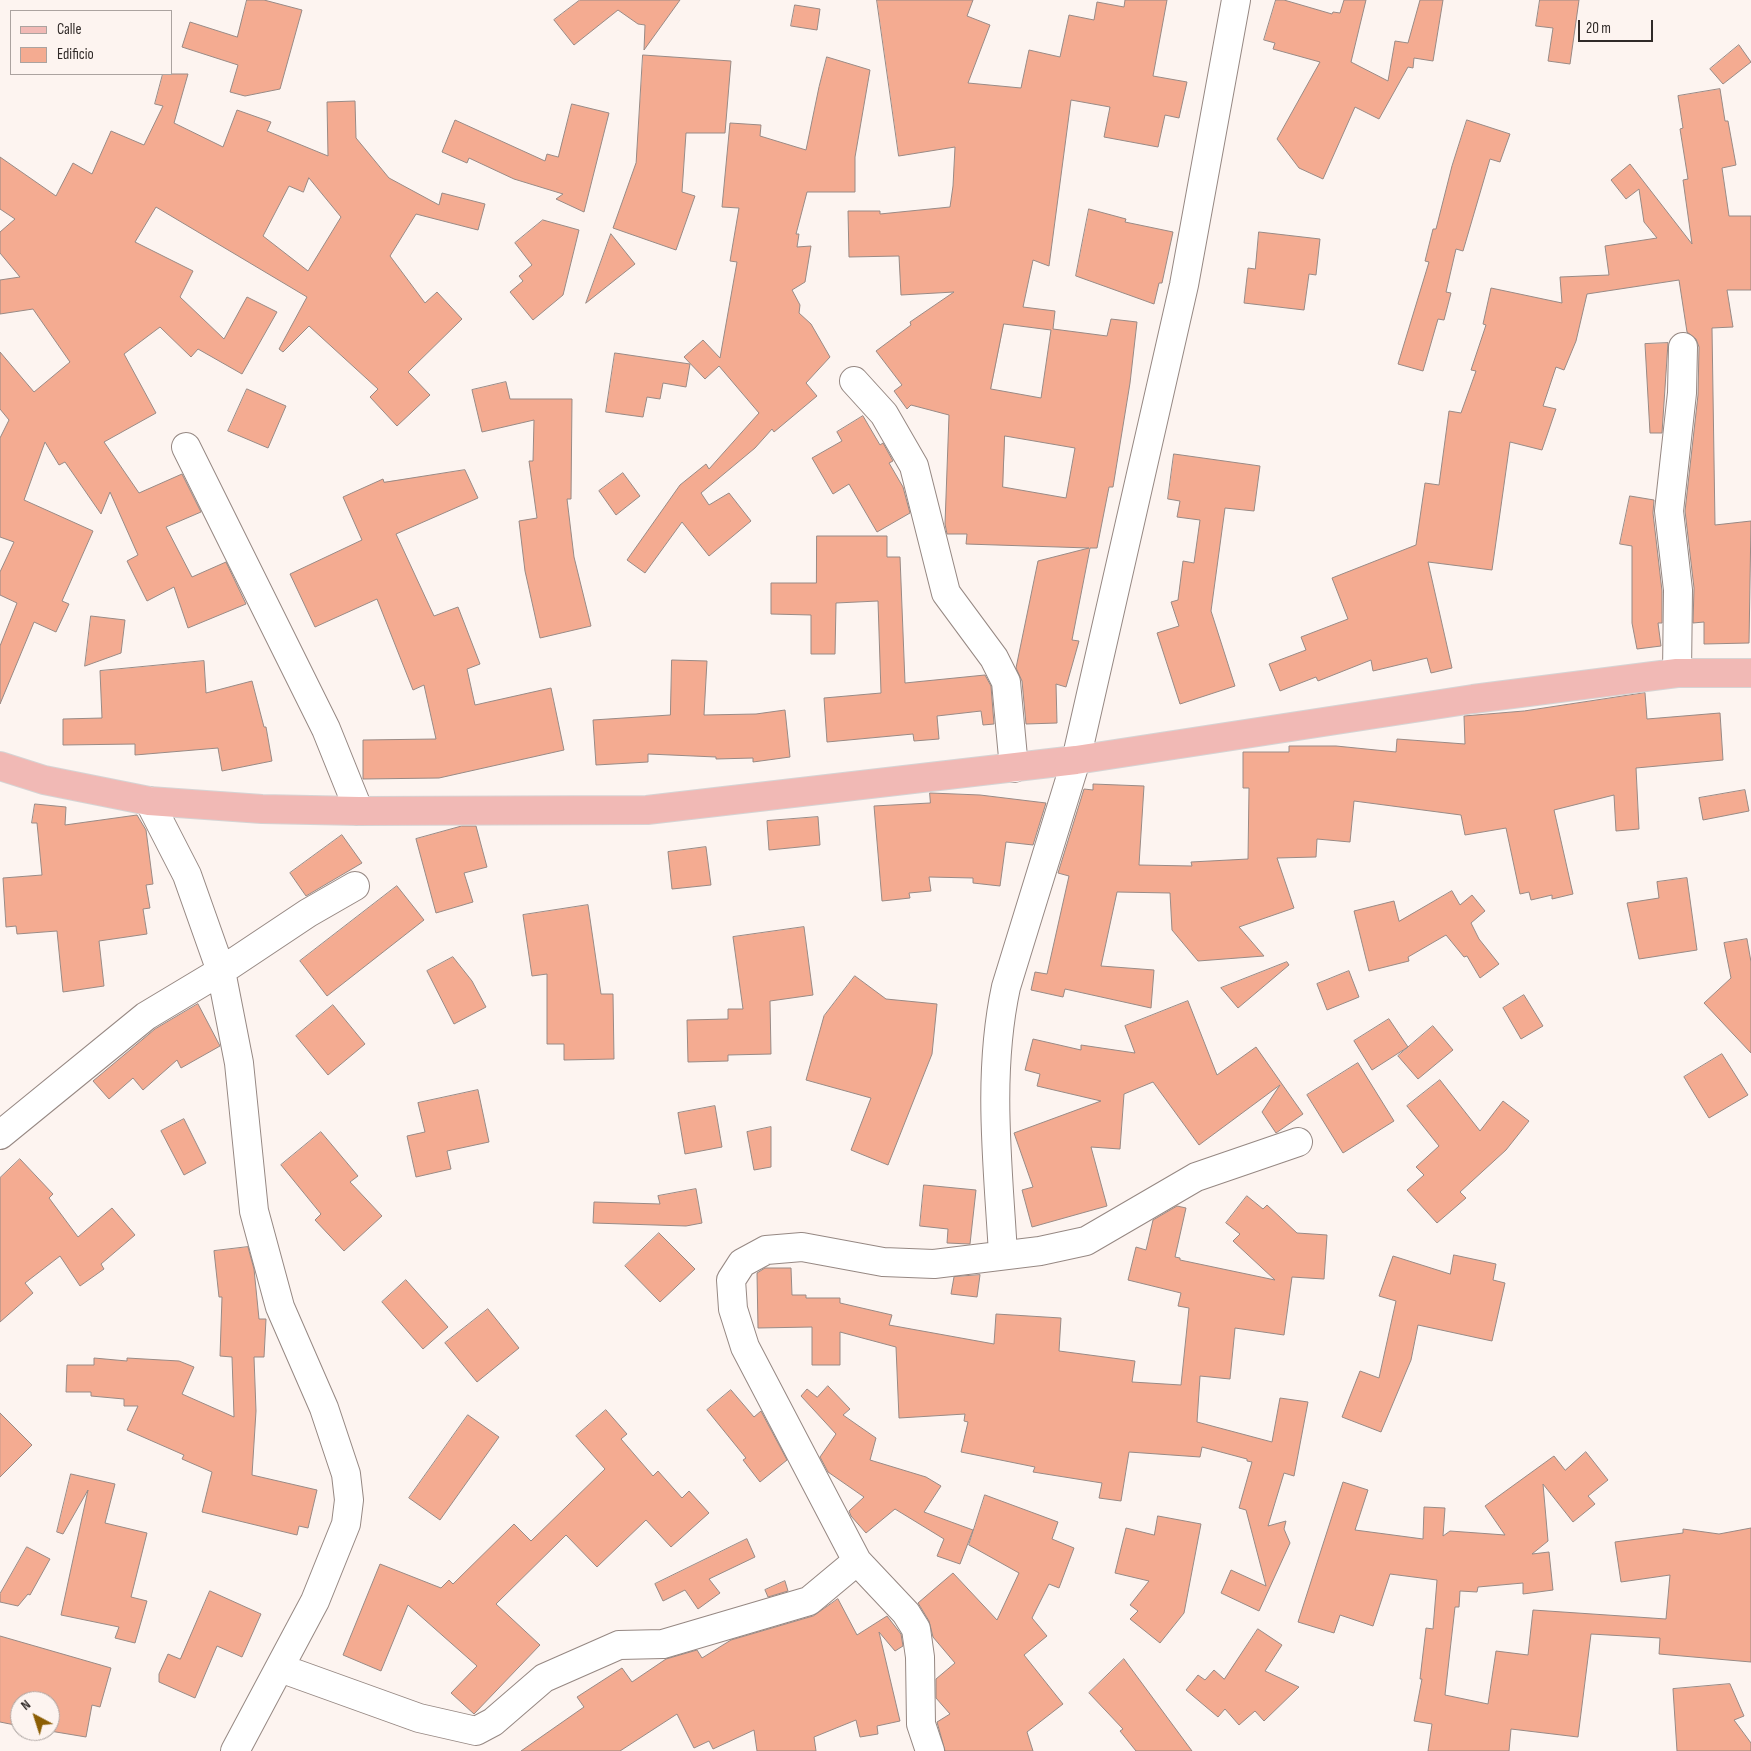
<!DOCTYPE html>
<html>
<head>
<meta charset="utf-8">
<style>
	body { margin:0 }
	#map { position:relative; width:1751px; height:1751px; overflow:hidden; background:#fdf4f0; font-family:"Sofia Sans Condensed",sans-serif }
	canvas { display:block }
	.legend { position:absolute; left:10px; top:10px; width:162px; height:65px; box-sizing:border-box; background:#fdf4f0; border:1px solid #aba3a0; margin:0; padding:6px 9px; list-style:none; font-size:15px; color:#302a28 }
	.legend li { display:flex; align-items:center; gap:10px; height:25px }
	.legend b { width:25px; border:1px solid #aba3a0 }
	.north { position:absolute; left:10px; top:1691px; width:50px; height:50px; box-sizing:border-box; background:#fdf4f0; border:1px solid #aba3a0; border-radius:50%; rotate:320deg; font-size:14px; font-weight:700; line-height:20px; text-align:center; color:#302a28 }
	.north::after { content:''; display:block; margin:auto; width:18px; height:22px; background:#8c5e04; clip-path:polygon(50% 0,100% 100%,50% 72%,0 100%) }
	.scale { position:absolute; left:1578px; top:20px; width:75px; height:22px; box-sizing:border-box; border:2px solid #302a28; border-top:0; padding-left:6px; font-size:15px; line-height:18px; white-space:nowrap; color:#302a28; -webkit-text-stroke:4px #fdf4f0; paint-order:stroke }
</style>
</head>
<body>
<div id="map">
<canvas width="1751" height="1751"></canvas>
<ul class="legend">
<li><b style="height:6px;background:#f1b9b5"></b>Calle</li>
<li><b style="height:14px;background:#f4ab91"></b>Edificio</li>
</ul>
<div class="north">N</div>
<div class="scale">20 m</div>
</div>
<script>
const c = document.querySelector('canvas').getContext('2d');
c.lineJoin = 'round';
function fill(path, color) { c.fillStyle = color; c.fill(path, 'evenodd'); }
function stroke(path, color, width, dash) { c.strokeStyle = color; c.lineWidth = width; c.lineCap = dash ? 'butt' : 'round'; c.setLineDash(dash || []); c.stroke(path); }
const building = new Path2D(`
	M247,0H264L302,10L280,89L245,96L230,92L238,65L182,47L190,22L237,37Z
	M580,0H680L644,50L645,25L638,24L618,10L574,45L554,20Z
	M877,0H973L967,16L990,25L968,83L1021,88L1029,50L1060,57L1069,15L1094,20L1097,2L1124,7L1125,0H1167L1153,76L1187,82L1179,118L1165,115L1158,147L1104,137L1110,107L1071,100L1049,266L1033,260L1023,307L1055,311L1053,329L1107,336L1111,319L1137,322L1130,383L1113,487H1109L1097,548H1090L1072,640L1079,641L1066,687L1056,684L1057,723L1026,724L1022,681L1016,668L1038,561L1089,548L966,544L967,534H947L945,524L949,415L911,405L907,409L894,391L902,385L876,351L911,325L910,322L954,292L901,295L899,256L849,257L848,211H880V214L950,207L953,186L955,147L899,156ZM1004,324L1051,330L1041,398L991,389ZM1005,436L1075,448L1066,498L1003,487Z
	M1276,0H1284L1332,14L1333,12L1340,13L1344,0H1366L1351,62L1388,81L1395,41L1408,43L1420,0H1443L1433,61L1414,58L1413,68L1408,67L1379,119L1355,107L1323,179L1299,168L1277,139L1320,62L1273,49L1275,43L1264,40Z
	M1540,0H1579L1570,64L1548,61L1553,28L1536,26Z
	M795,5L820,9L817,30L791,26Z
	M1739,45L1751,62L1723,84L1710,69Z
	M643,55L731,61L725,133H686L682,192L695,196L676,250L613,228L636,163Z
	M827,57L870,70L855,157V192H807L796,234H799L797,247L811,246L805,282L792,290L800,305L799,313L811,324L830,357L806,383L817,396L774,432L772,429L755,448L701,493L709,505L729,493L751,521L709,556L682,522L645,573L627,560L680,485L706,464L709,469L759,413L719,366L705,379L684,357L703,340L720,358L737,262L730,261L739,208L722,207L730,123L761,125L760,136L806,150L819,87Z
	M163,74H188L174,123L223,147L237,110L271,122L267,131L328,156L327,102L355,101L356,138L389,178L439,205L442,193L485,204L478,230L416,214L390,256L425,303L437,292L462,319L408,372L430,395L397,426L370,397L378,389L309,326L283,352L279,349L307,297L156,207L135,242L193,271L180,297L224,339L247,297L277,312L242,374L198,349L191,357L160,327L124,354L156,413L104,442L139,493L182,474L201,512L166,527L192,577L226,562L246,604L188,628L174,587L147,601L127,561L138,555L110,492L101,514L65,462L59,465L45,442L24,500L93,531L62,601L69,604L56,632L34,622L0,704V646L17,603L0,595V572L14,542L0,537V438L9,420L0,409V352L34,392L70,362L33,309L0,314V280L20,277L0,253V232L15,219L0,209V157L56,196L73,163L92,174L111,131L144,145L163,106L155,104ZM309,178L341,217L308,271L263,236L289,186L303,192Z
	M1720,89L1725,121H1728L1736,165L1722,168L1729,216H1751V290H1727L1733,327L1712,328L1715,525L1751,521L1749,643L1704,644V622L1693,623L1694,588L1685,511L1698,395L1699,347L1696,339L1687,332L1679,280L1587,294L1576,341L1564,370L1556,367L1543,406L1556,409L1542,450L1510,442L1492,570L1428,562L1452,668L1431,673L1427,658L1373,671L1371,660L1318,681L1316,677L1280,691L1269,664L1306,650L1301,637L1348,619L1332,578L1416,545L1425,483L1439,485L1449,411L1461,413L1476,371L1471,370L1486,325L1483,324L1491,288L1562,303L1560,277L1609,275L1605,246L1657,238L1644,222L1639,189L1626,199L1611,180L1630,164L1692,244L1683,180L1688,179L1680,129L1683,128L1678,96Z
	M572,104L609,113L584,212L556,199L563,194L514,179L469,158L467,163L442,152L455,120L545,161L547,154L558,157Z
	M1467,120L1510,134L1500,162L1490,159L1463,251L1456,249L1446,292L1451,293L1444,320L1438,319L1423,371L1398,364L1429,262L1425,261L1433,229H1436L1452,166Z
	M1089,209L1126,219L1125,222L1173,232L1162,283H1159L1154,304L1076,276Z
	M543,220L579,230L563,295L533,320L510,292L523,281L519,276L532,265L515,243Z
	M1259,232L1320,239L1316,275L1309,274L1304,310L1244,303L1248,268L1255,269Z
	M611,234L635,264L586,303Z
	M1668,343L1662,433H1650L1645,344Z
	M615,353L690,364L686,387L663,383L660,399L647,397L643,417L606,412Z
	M506,382L510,399H572L571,499H567L574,557L591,626L540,638L525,571L519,521L537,518L529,461H533L534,420L482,432L472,390Z
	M247,389L286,406L268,448L228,431Z
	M863,416L880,445L883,443L893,461L889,463L903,487L910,513L877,532L849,484L833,494L812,458L842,441L837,432Z
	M1174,454L1260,466L1254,511L1225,508L1211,611L1235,686L1180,704L1157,633L1179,626L1171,602L1178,600L1183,561L1194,563L1200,520L1177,517L1180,501L1168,499Z
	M465,470L478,498L396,534L434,616L458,607L480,664L467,669L475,705L551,688L564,750L439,778L363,779V740L436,739L424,685L413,690L377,599L315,627L290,574L362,540L343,497L383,479L384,482Z
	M623,473L640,496L616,515L599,491Z
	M1630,496L1654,500L1653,513L1662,591V623H1658L1661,646L1637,649L1632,623V546L1620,544Z
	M817,536H887V557H900L905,683L985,675L991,686L994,724L983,725L981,711L937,716L939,739L914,741L913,734L827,742L824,698L881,693L878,601L836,603L835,654H811V615L771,614V583H816Z
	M91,616L125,620L121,653L85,666Z
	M672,660L707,661L704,715L756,714L785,710L790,757L753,762V758L716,759V757L648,754V762L596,765L593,720L670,715Z
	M204,661L206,693L252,681L264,727H266L272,761L222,771L218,748L135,755V744L63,745V719L102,718L100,671Z
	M1645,693L1647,719L1720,713L1723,760L1636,768L1639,829L1616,831L1614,795L1554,810L1573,894L1552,899V895L1531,900L1529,892L1520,894L1506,828L1465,835L1461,815L1354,801L1350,842L1317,839L1316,857L1277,858L1294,908L1239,927L1264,956L1198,961L1172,930L1170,893L1117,892L1101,966L1154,970L1151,1008L1065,989L1063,997L1031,990L1035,972L1047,974L1069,876L1058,873L1084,789L1093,790V784L1144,786L1139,865L1192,866L1191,862L1248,859L1249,788H1243V752H1289V746H1336L1396,752L1397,739L1465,744L1464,716L1524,711Z
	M1745,790L1749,811L1703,820L1699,798Z
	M930,793L980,795L1046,803L1033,845L1006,842L1000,886L973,883V878L929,877L931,891L909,893L910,898L882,901L874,806L930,803Z
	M35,804L66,807L65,825L137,815L146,830L153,884L146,885L150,908L143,909L147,934L99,941L104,986L63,992L57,931L17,934L16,926L6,927L3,878L42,875L37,823H32Z
	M818,817L820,845L769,850L767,821Z
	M462,826H476L487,867L464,873L473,902L436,913L416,839Z
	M342,835L362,863L306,896L290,873Z
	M706,847L711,885L672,889L668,852Z
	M1687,878L1697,950L1639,959L1627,903L1659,898L1657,882Z
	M397,886L424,920L327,996L300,961Z
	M1452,891L1460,905L1472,895L1485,911L1471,923L1479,939L1499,964L1480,978L1467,956L1464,957L1446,935L1408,957L1409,961L1369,971L1354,911L1394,901L1399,921Z
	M588,905L601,994H613L614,1059L564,1060V1044H547V974L532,976L523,915Z
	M804,927L813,995L770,1001L771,1054L728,1055V1061L688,1062L687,1020L728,1019V1009H743L733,937Z
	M1747,939L1751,962V1053L1704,1003L1731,978L1724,943Z
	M453,957L472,981L486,1007L454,1024L427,971Z
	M1287,962L1289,965L1238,1008L1221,988Z
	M1349,971L1359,997L1327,1010L1317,984Z
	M855,976L886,999L937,1004L932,1054L888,1165L851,1150L871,1098L806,1080L824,1016Z
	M1524,995L1543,1026L1521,1039L1503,1008Z
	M1188,1001L1217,1075L1256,1047L1303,1114L1276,1133L1262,1112L1280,1085L1199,1145L1153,1082L1124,1094L1120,1149L1091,1147L1107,1206L1032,1227L1022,1190L1033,1187L1014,1133L1101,1101L1037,1086L1040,1074L1025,1070L1033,1039L1081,1050V1045L1135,1053L1125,1026Z
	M198,1004L220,1046L181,1068L177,1060L143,1090L133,1078L109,1099L93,1081L155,1029Z
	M333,1005L365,1044L328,1075L296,1036Z
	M1389,1019L1408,1047L1372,1070L1354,1041Z
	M1433,1026L1453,1050L1418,1079L1398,1056Z
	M1722,1054L1748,1095L1709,1118L1684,1077Z
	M1358,1063L1394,1121L1343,1153L1307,1095Z
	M1440,1080L1480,1131L1503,1101L1529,1121L1506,1150L1460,1192L1466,1198L1437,1223L1407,1190L1424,1175L1416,1167L1439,1146L1407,1106Z
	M478,1090L489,1142L447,1151L451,1169L416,1177L407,1136L425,1132L418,1103Z
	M715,1106L722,1147L685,1154L678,1113Z
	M184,1119L206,1163L184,1175L161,1131Z
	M771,1127V1167L754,1170L747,1132Z
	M321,1132L358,1176L350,1182L382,1216L344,1251L315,1220L321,1214L281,1165Z
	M20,1159L53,1194L49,1198L78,1237L112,1208L135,1235L101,1264L104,1269L80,1286L60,1256L25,1283L33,1293L0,1322V1178Z
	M924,1185L976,1190L970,1244L947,1243L948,1229L920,1226Z
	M696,1189L702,1223L686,1226L593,1223L594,1202L660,1204L658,1196Z
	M1247,1196L1263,1209L1267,1205L1297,1233L1327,1235L1324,1279L1292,1277L1284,1335L1235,1328L1230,1379L1200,1376L1197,1422L1272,1442L1280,1398L1308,1402L1294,1476L1284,1473L1268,1526L1286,1521L1284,1529L1290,1543L1259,1611L1221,1593L1231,1570L1266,1586L1246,1510L1239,1508L1252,1462L1247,1461V1459L1202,1447L1200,1457L1129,1452L1121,1501L1099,1498L1102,1483L1033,1472L1035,1467L961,1452L968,1422L964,1421L965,1414L899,1418L896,1347L840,1332V1365H812V1327L758,1328L757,1273L765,1268H791L792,1295H806V1298H840V1303L892,1315L889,1325L994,1344L996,1314L1061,1318L1059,1351L1135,1361L1132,1382L1181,1385L1189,1308L1178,1306L1181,1293L1128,1280L1136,1247L1146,1250L1153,1220L1177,1206L1186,1208L1175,1257L1180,1258V1260L1275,1280L1233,1241L1240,1234L1226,1223Z
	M659,1233L695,1269L660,1302L625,1266Z
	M248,1247L254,1269L259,1319H266L264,1357H254L256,1411L252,1475L317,1490L308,1528L299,1526L297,1535L202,1512L212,1472L182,1459L184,1455L127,1430L138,1406H124V1399L91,1396V1392H66L67,1365H94V1358L127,1361V1358L179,1361L194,1367L182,1394L234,1417L232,1357L220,1356L222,1297H219L214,1251Z
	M1454,1255L1496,1264L1493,1280L1505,1283L1492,1341L1418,1325L1411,1360L1381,1432L1342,1417L1360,1371L1379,1378L1396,1301L1379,1296L1393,1256L1450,1274Z
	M980,1275L977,1297L951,1294L954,1277Z
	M406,1280L448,1327L423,1349L382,1302Z
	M488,1309L519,1348L477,1382L445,1343Z
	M828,1386L850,1409L843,1415L876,1438L870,1460L926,1477L941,1486L924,1512L973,1530L960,1564L937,1556L944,1539L895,1509L866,1533L851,1516L849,1511L864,1497L828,1472L820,1457L836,1434L801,1396L807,1389L817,1397Z
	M731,1390L754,1417L761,1411L787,1460L760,1482L743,1460L746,1458L707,1410Z
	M606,1410L627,1434L621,1439L653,1476L658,1471L682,1498L689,1491L709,1513L671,1547L646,1520L597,1567L566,1535L496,1604L540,1645L474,1714L451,1693L477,1666L408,1605L381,1671L343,1655L380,1564L441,1588L449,1580L453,1584L514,1524L531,1541L605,1469L576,1436Z
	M0,1413L32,1445L0,1477Z
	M468,1415L499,1437L440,1520L409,1498Z
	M1586,1452L1608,1480L1588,1496L1595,1504L1573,1522L1543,1484L1548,1541L1532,1554L1549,1552L1553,1590L1523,1594V1583L1478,1587L1477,1592L1460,1591L1459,1607H1455L1445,1695L1488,1704L1496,1651L1528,1655L1533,1610L1666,1619L1670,1575L1621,1582L1615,1542L1683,1533V1529L1719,1534L1751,1528V1662L1659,1654L1660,1638L1591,1634L1578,1737L1511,1729L1509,1751H1428L1432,1724L1414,1721L1422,1679H1420L1426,1628L1433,1629L1437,1580L1390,1574L1373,1626L1340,1615L1334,1633L1298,1622L1343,1482L1368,1490L1355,1530L1423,1539L1424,1507L1445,1508L1443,1536L1450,1531L1505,1535L1485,1506L1554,1456L1565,1470Z
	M71,1474L115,1484L105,1523L147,1533L131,1597L147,1601L135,1643L115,1638L119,1627L61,1615L88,1490L63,1534L57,1532Z
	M985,1495L1058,1522L1052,1539L1074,1548L1059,1588L1049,1584L1032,1618L1047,1636L1024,1655L1063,1704L1027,1732L1033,1751H945L937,1722L950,1714L936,1698V1679L955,1663L933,1637L929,1621L918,1603L953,1573L997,1620L1019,1573L969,1545Z
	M1158,1516L1201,1524L1184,1613L1160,1643L1130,1619L1138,1611L1130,1605L1149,1581L1115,1573L1126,1528L1154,1535Z
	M747,1539L755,1557L709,1579L720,1593L698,1609L685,1590L663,1601L655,1584Z
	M27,1547L50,1559L30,1595L28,1594L18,1606L0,1602V1594Z
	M785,1581L788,1591L768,1597L765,1590Z
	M210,1591L261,1614L242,1657L217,1646L195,1698L159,1682V1674L168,1654L180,1659Z
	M838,1599L857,1635L887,1616L901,1634L903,1646L895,1651L879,1632L900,1721L877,1726L878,1734L860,1737L856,1720L814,1737L816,1751H757L754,1730L713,1749L709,1741L694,1748L677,1714L620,1751H521L584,1707L577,1697L622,1668L632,1682L666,1659L697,1650L702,1658L731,1640L813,1616Z
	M1258,1629L1282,1645L1265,1671L1299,1687L1264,1721L1255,1711L1239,1725L1225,1709L1218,1717L1186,1690L1198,1675L1205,1680L1214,1670L1224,1679Z
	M0,1636L111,1668L100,1707L92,1705L86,1737L50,1731V1701H20V1726L0,1722Z
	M1124,1659L1192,1751H1136L1120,1731L1123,1729L1089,1693Z
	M1730,1684L1744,1716L1734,1720L1751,1743V1751H1677L1673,1689Z`);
fill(building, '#f4ab91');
stroke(building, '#998a85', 1);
const minor = new Path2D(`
	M854,381L884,414L914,466L946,593L994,658L1006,682L1014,768
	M186,447L326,729L359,811
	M1677,673L1678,590L1669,511L1682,393L1683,347
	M149,801L187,875L221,971L239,1063L254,1211L280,1307L324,1408L346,1474L349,1500L346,1524L315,1601L235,1751
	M0,1135L146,1016L221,971L308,913L355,886
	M1003,1254C998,1166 987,1075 1006,987L1076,760L1184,285L1236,0
	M280,1668L419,1718L476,1731L493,1722L544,1678L619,1645L663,1644L809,1601L857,1561
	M930,1751L921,1724L920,1657L916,1629L906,1613L857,1561L745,1347L733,1309L731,1280L742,1263L766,1250L802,1247L883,1262L934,1264L1040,1251L1086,1241L1196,1177L1298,1142`);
const major = new Path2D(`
	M0,766L44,780L149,801L262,809L359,811L647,810L1076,760L1473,699L1677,673H1751`);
stroke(minor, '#968883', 30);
stroke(major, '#d6d4d4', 30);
stroke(minor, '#fff', 28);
stroke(major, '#f1b9b5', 28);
</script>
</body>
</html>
